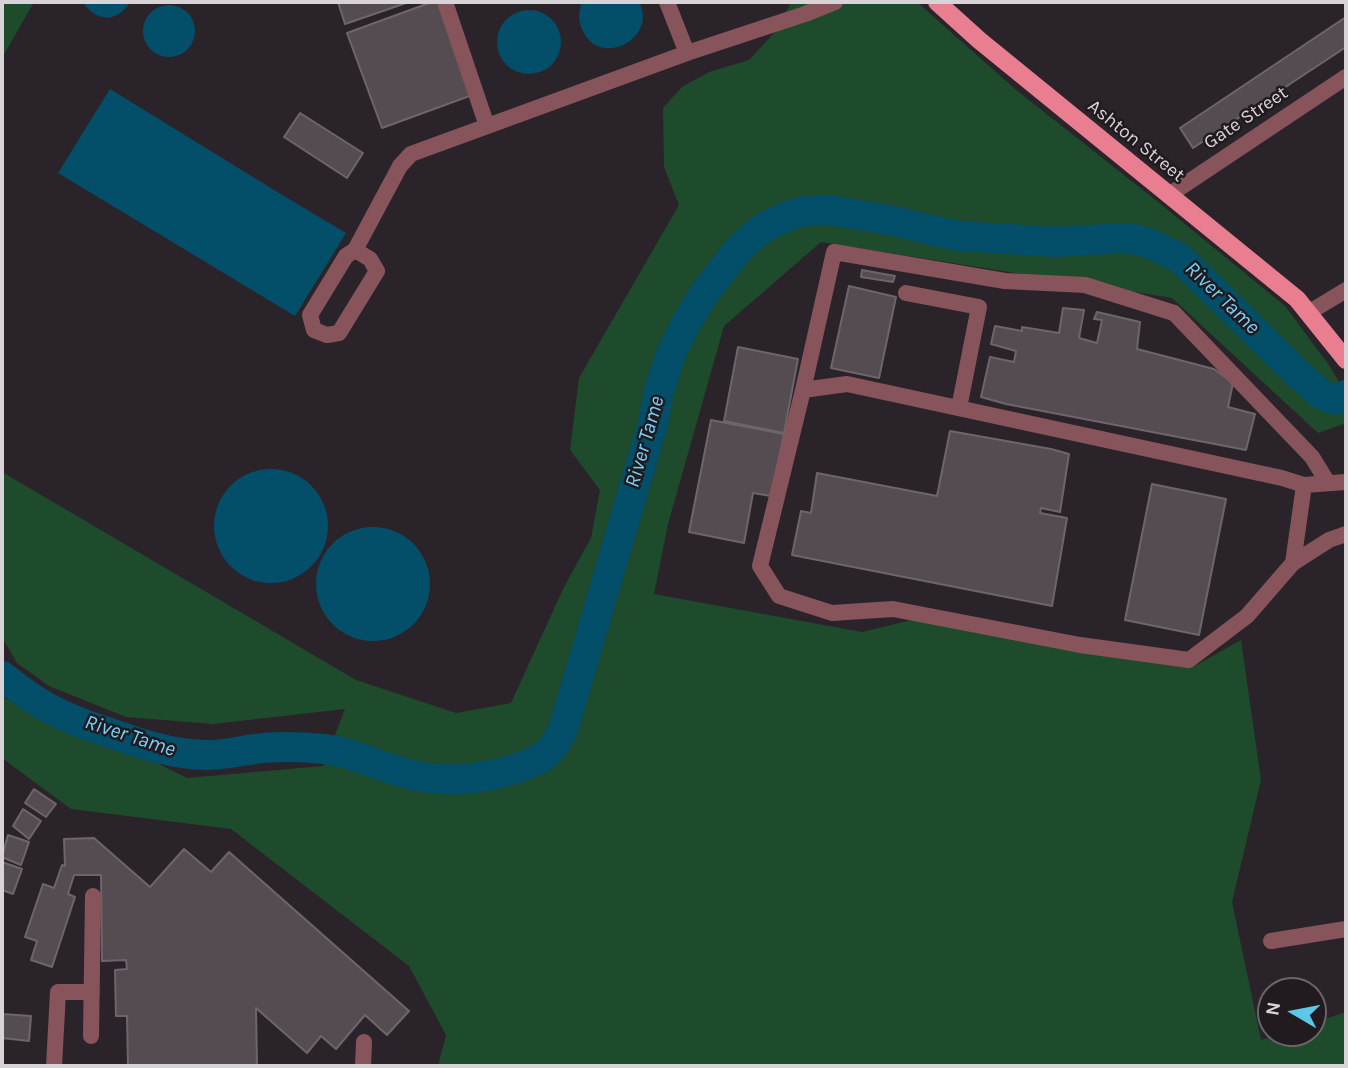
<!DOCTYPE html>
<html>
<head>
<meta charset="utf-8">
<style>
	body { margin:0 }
	#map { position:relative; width:1348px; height:1068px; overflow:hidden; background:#2a242a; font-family:Karla,sans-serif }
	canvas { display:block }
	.frame { position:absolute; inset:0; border:4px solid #d7d3d7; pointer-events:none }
	.north { position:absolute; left:1257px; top:977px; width:70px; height:70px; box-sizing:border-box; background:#211b20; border:2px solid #6a6569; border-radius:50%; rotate:280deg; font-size:19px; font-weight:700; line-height:28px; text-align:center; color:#d7d3d7 }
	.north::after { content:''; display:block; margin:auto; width:24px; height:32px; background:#5cc7e8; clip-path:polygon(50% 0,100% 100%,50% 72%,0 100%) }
</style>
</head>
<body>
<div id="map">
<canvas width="1348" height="1068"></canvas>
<div class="frame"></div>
<div class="north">N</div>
</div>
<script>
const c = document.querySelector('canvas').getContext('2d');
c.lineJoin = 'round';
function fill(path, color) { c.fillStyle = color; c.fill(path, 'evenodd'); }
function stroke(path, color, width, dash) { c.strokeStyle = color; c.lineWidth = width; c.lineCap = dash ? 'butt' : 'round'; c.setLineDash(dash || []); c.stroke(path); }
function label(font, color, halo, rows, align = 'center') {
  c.font = font + ' Karla,sans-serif'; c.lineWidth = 5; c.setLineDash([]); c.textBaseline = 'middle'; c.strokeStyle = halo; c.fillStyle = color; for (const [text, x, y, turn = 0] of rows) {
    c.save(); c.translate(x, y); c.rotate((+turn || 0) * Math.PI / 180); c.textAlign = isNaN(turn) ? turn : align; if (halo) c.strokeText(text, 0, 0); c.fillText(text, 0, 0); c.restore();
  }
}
fill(new Path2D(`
	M2,2H34L2,58Z
	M790,2H917L1015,89L1158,202L1285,306L1329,365L1346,394V423L1318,433L1172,298L821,242L724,326L668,524L654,594L862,632L912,620L1193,667L1241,640L1261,780L1232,902L1261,1040L1284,1033H1313V1023L1346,1012V1066H438L446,1035L409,966L231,829L71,809L2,758V697L143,756L187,778L323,766L345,709L213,724L126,717L49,686L17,663L2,637V472L356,680L456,713L511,703L564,587L591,538L600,490L570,450L579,378L679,205L664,167L663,108L682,87L709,72L749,60L774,33L790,5Z`), '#1e4b2b');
fill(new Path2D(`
	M83,2H130C118,23 95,22 83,2Z
	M582,2H639C658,37 603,68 584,33C578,23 578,13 582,2Z
	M143 31a26 26 0 1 1 52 0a26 26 0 1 1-52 0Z
	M497 42a32 32 0 1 1 64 0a32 32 0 1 1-64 0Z
	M110,89L279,193L346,233L295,316L58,173Z
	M214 526a57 57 0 1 1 114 0a57 57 0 1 1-114 0Z
	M316 584a57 57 0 1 1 114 0a57 57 0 1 1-114 0Z`), '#034e68');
stroke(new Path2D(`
	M2,676C17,688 33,700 50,709C67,718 86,725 104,731C138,743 171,755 207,755C224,755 239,751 255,749C275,746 303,747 324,749C352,752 378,766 405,773C444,784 483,780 520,767C529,764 537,761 544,756C553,749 558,740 563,730L653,423L659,391L671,354L685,325L705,292L738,250L747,241L766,226L793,214L805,211L829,210L889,220L939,232L961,236L1056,242L1121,238L1139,240L1153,245L1180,258L1300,376L1321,394L1334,400L1346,395`), '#034e68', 30);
const building = new Path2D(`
	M338,2H409L345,24Z
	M432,2H441L475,94L382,128L347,33Z
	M1346,17V47L1193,148L1180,128Z
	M300,113L363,153L347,178L284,137Z
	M862,270L895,276L893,282L861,277Z
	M849,286L896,297L879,378L831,368Z
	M1063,308L1084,310L1079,338L1097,343L1102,320L1094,319L1097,312L1140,322L1137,349L1214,369L1233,383L1228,407L1255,414L1246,450L1006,404L981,397L990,357L1014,362L1016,351L991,344L995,326L1022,331V327L1059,333Z
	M738,347L798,359L784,433L724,421Z
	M711,420L784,434L771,496L753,493L744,543L689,532Z
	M950,431L1051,449L1069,454L1060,512L1041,508L1040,513L1067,518L1052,606L792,555L801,511L811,513L817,473L937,496Z
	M1152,484L1226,499L1199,635L1125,620Z
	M34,789L56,804L46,817L25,803Z
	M23,809L41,821L29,839L13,826Z
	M8,835L29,842L21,865L2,857Z
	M94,838L150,887L184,849L211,872L229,852L409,1011L387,1035L365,1015L336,1049L321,1036L307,1053L256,1008L257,1066H128L127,1016H116L115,970L127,969L126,960L102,961L101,875H74L68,894L75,897L52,967L31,960L37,941L25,937L43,884L54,888L62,865L65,866L64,839Z
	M2,862L22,869L13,894L2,890Z
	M2,1014L31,1016L29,1041L2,1038Z`);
fill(building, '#544c51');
stroke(building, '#6e656b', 2);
stroke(new Path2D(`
	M445,2L487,126
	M667,2L687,53
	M1169,195L1346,77
	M355,250L370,259L377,271L339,333L327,335L314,330L310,315L346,256L355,250L400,166L411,154L687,53L805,14L835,2
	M906,293L979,307L959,408
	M1308,313L1346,290
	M803,390L834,252L1005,281L1085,285L1174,313L1312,457L1328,483
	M1346,482L1304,485L1282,478L847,384L803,390L760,566L779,596L832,613L893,609L1080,645L1189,660L1247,616L1293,563L1329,540L1346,534
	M1293,563L1304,485
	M1271,941L1346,929
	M91,1036L93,896
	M54,1066L58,992H92
	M363,1066L364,1042`), '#88545c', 16);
stroke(new Path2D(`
	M937,2L979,40L1297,299L1346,360`), '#e97e90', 18);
label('19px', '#d7d3d7', '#211b20', [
	["Gate Street",1246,118,-34],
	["Ashton Street",1136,141,39]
]);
label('italic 21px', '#79d1f8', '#211b20', [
	["River Tame",1222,298,44],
	["River Tame",645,442,-74],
	["River Tame",130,736,18]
]);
</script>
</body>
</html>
